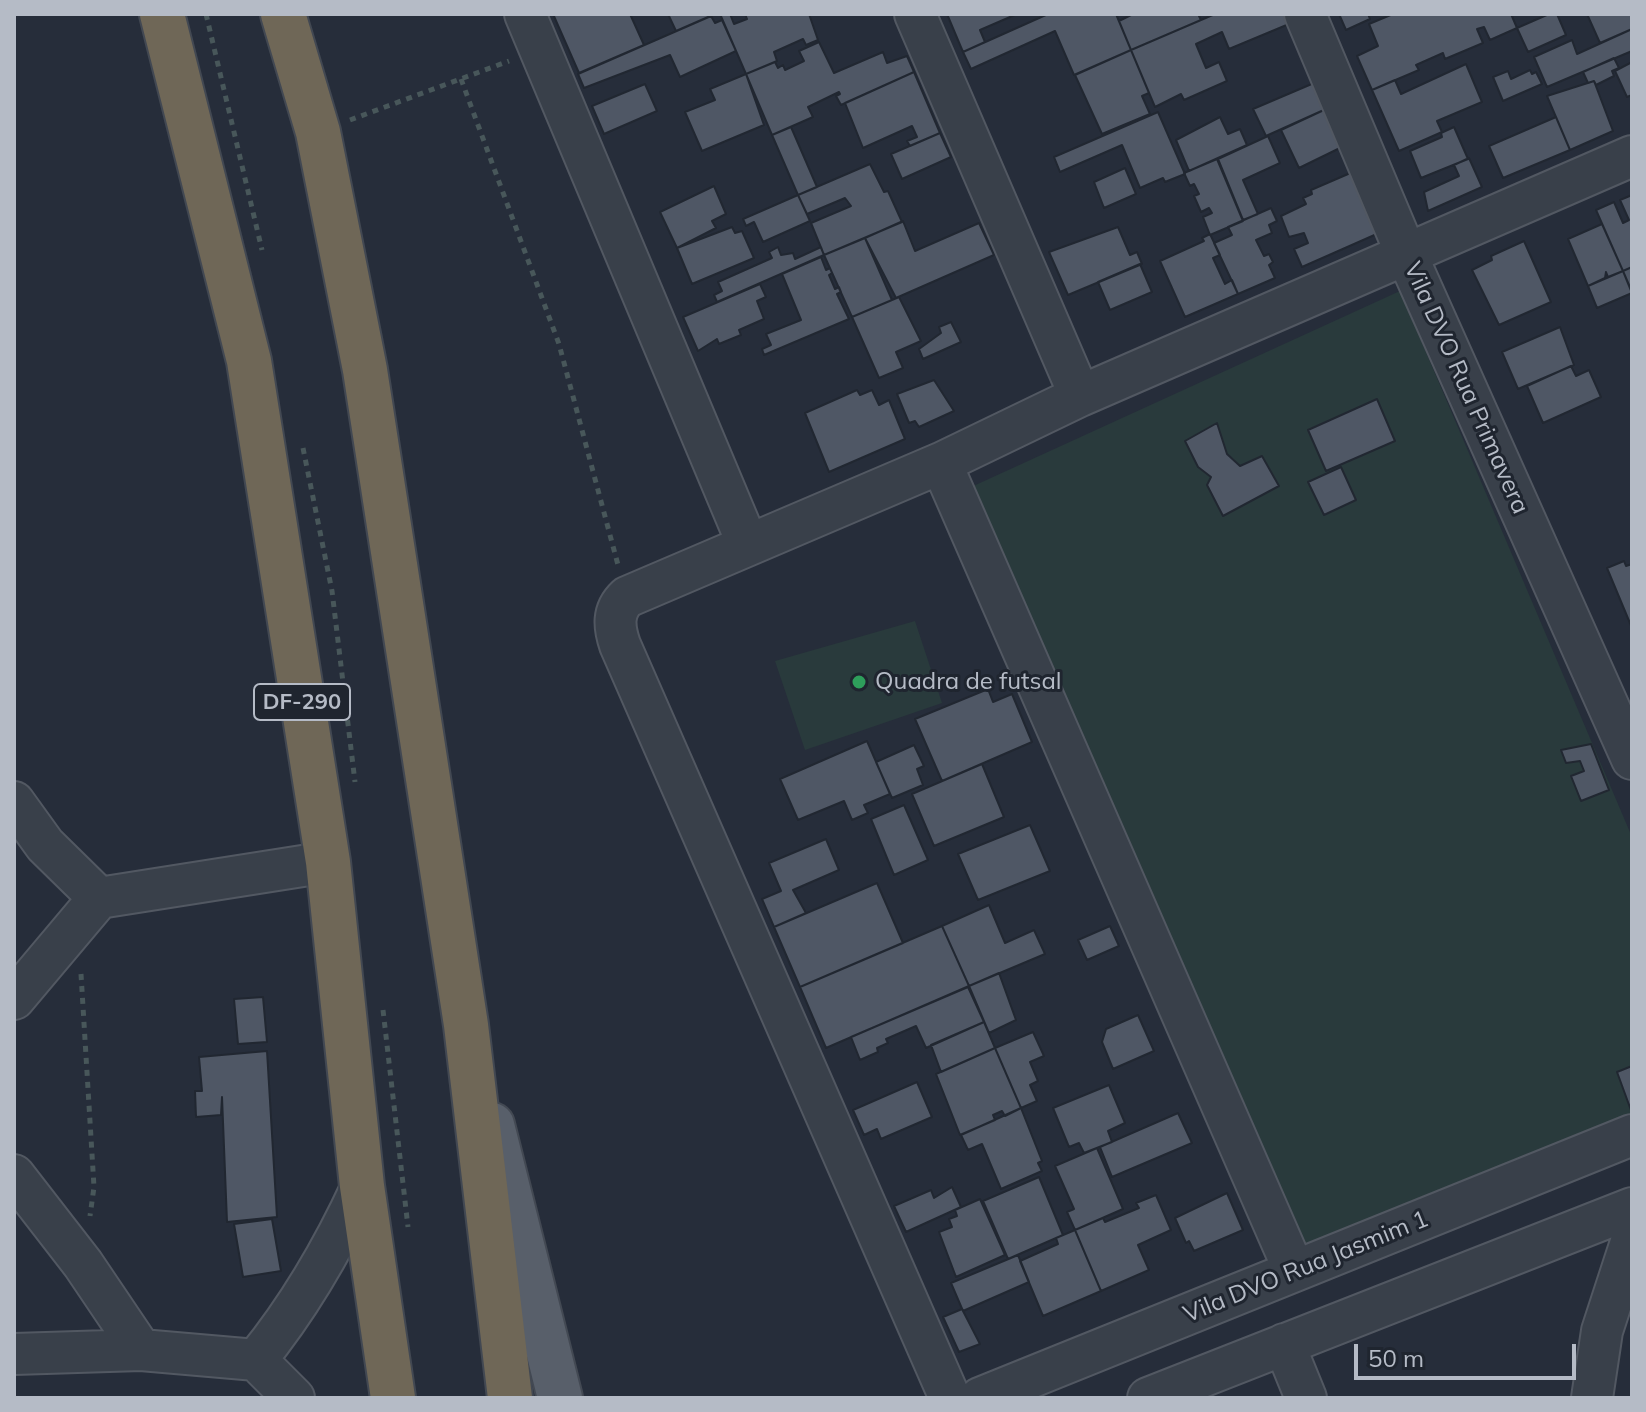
<!DOCTYPE html>
<html>
<head>
<meta charset="utf-8">
<style>
	body { margin:0 }
	#map { position:relative; width:1646px; height:1412px; overflow:hidden; background:#262d3a; font-family:Mulish,sans-serif }
	canvas { display:block }
	.frame { position:absolute; inset:0; border:16px solid #b5bbc6; pointer-events:none }
	.scale { position:absolute; left:1354px; top:1344px; width:222px; height:36px; box-sizing:border-box; border:4px solid #b5bbc6; border-top:0; padding-left:10px; font-size:24px; line-height:28px; white-space:nowrap; color:#b5bbc6; -webkit-text-stroke:6px #1f252f; paint-order:stroke }
</style>
</head>
<body>
<div id="map">
<canvas width="1646" height="1412"></canvas>
<div class="frame"></div>
<div class="scale">50 m</div>
</div>
<script>
const c = document.querySelector('canvas').getContext('2d');
c.lineJoin = 'round';
function fill(path, color) { c.fillStyle = color; c.fill(path, 'evenodd'); }
function stroke(path, color, width, dash) { c.strokeStyle = color; c.lineWidth = width; c.lineCap = dash ? 'butt' : 'round'; c.setLineDash(dash || []); c.stroke(path); }
function label(font, color, halo, rows, align = 'center') {
  c.font = font + ' Mulish,sans-serif'; c.lineWidth = 6; c.setLineDash([]); c.textBaseline = 'middle'; c.strokeStyle = halo; c.fillStyle = color; for (const [text, x, y, turn = 0] of rows) {
    c.save(); c.translate(x, y); c.rotate((+turn || 0) * Math.PI / 180); c.textAlign = isNaN(turn) ? turn : align; if (halo) c.strokeText(text, 0, 0); c.fillText(text, 0, 0); c.restore();
  }
}
fill(new Path2D(`
	M1400,291L1632,837V1114L1307,1249L969,488Z
	M915,621L942,703L805,750L775,661Z`), '#293a3c');
const building = new Path2D(`
	M553,14H630L644,45L579,73Z
	M668,14H715L676,31Z
	M720,14H730L734,24L747,19L745,14H809L818,40L806,45L803,39L774,52L777,61L746,74Z
	M947,14H1017L980,30L985,42L963,52Z
	M1048,14H1116L1131,50L1074,75L1055,31L971,69L963,52Z
	M1133,14H1198L1201,20L1131,50L1119,21Z
	M1215,14H1285L1289,24L1229,49L1222,32L1196,44L1206,68L1219,62L1227,81L1184,100L1181,94L1155,107L1131,50Z
	M1339,14H1368L1370,19L1346,30Z
	M1393,14H1511L1517,28L1490,40L1484,27L1477,29L1483,43L1445,59L1443,53L1416,65L1419,70L1372,90L1357,56L1378,46L1369,24Z
	M1549,14H1557L1566,35L1528,52L1517,28Z
	M1587,14H1632V29L1600,43Z
	M711,16L715,23L722,20L736,51L680,77L670,55L584,88L578,74Z
	M1632,29V51L1547,87L1534,57L1572,40L1577,54Z
	M819,42L834,73L883,52L887,63L907,56L914,72L841,105L836,96L840,94L839,92L808,107L813,117L772,135L746,74L775,62L778,68L783,65L785,70L804,61L799,51Z
	M1131,50L1149,93L1142,96L1150,114L1102,134L1075,75Z
	M1614,58L1619,68L1612,71L1614,76L1596,85L1594,81L1588,83L1583,72Z
	M1632,62V95L1627,97L1615,71Z
	M1466,64L1482,102L1437,121L1442,132L1399,151L1372,90L1395,80L1401,94Z
	M1530,70L1532,74L1536,72L1542,84L1503,101L1493,77L1508,71L1511,79Z
	M914,72L940,133L910,146L907,141L917,137L912,126L863,148L845,103Z
	M746,74L764,125L702,151L685,112L715,100L710,89Z
	M1594,81L1613,131L1570,150L1547,96Z
	M1314,83L1326,109L1266,136L1253,109Z
	M645,84L657,111L604,134L592,106Z
	M1326,109L1342,147L1299,168L1281,130Z
	M1158,112L1185,174L1165,182L1163,178L1140,188L1122,145L1060,172L1054,157Z
	M1220,117L1228,134L1240,129L1247,145L1189,171L1176,140Z
	M1556,117L1570,150L1503,178L1489,146Z
	M791,127L817,187L798,195L772,135Z
	M1454,127L1468,159L1421,178L1410,151L1442,137L1441,133Z
	M940,133L951,157L902,179L891,154Z
	M1268,136L1280,163L1243,180L1258,214L1243,220L1218,159Z
	M1469,158L1482,187L1428,211L1424,192L1459,176L1454,165Z
	M1217,159L1243,221L1210,235L1203,217L1212,213L1209,208L1201,212L1194,196L1199,194L1194,184L1190,186L1184,173Z
	M870,164L884,192L888,191L902,222L824,255L811,223L851,206L845,198L807,214L798,195Z
	M1125,168L1136,194L1104,208L1094,182Z
	M1355,171L1379,233L1302,267L1294,249L1308,243L1304,233L1289,237L1281,216L1306,204L1303,198L1312,194L1311,190Z
	M714,186L726,214L712,221L716,228L677,248L660,212Z
	M798,195L810,221L763,242L754,222L746,226L743,219Z
	M1632,195V267L1623,271L1596,210L1614,202L1623,223L1629,220L1620,200Z
	M1271,208L1277,221L1269,225L1272,233L1256,240L1264,256L1269,254L1273,262L1269,265L1275,278L1238,294L1214,243L1232,235L1228,227Z
	M903,221L915,251L979,223L994,255L896,298L865,238Z
	M1602,224L1623,271L1608,277L1606,272L1605,278L1588,286L1568,239Z
	M732,227L735,233L742,231L754,258L692,284L677,248Z
	M1118,227L1130,255L1137,252L1142,264L1068,295L1049,252Z
	M1210,234L1220,255L1213,258L1225,284L1232,280L1238,294L1185,317L1160,261L1204,241L1202,238Z
	M865,238L892,300L852,317L824,255Z
	M1524,241L1551,302L1499,325L1472,270L1492,260L1491,256Z
	M778,247L781,255L793,253L795,259L821,247L824,255L717,302L714,295L722,291L718,282L772,258L769,252Z
	M821,257L826,270L830,268L832,273L829,275L835,289L839,287L841,292L837,294L849,319L764,355L762,349L771,345L766,334L801,320L782,274Z
	M1140,264L1152,292L1110,310L1098,282Z
	M1632,267V292L1623,271Z
	M1623,271L1632,293L1597,308L1588,286Z
	M760,284L766,297L757,301L764,319L739,330L741,335L719,344L717,339L698,351L683,317Z
	M899,297L921,341L896,352L903,368L879,378L852,317Z
	M951,322L961,342L923,359L919,349L941,333L939,327Z
	M1560,327L1574,365L1518,389L1502,352Z
	M1571,366L1576,376L1589,370L1601,397L1543,423L1527,386Z
	M934,380L954,411L919,427L915,421L909,423L897,394Z
	M857,390L860,395L872,390L879,405L889,400L905,439L829,472L805,413Z
	M1377,399L1395,441L1326,471L1308,430Z
	M1217,423L1227,454L1240,466L1262,456L1279,486L1223,516L1207,485L1211,477L1198,467L1185,441Z
	M1341,467L1356,500L1324,515L1308,482Z
	M1624,561L1626,566L1632,564V628L1607,568Z
	M988,689L993,702L1012,694L1032,742L942,781L915,719Z
	M867,741L890,794L864,805L868,813L852,820L844,801L798,820L780,779Z
	M1591,744L1609,790L1581,801L1571,776L1584,771L1580,761L1566,763L1561,750Z
	M914,745L924,766L917,769L923,785L892,798L876,762Z
	M982,764L1004,817L934,846L912,794Z
	M904,805L928,860L894,875L871,819Z
	M1030,825L1050,871L978,900L958,854Z
	M826,839L839,870L793,890L806,913L774,927L762,899L781,891L769,863Z
	M877,883L903,943L800,987L774,927Z
	M989,905L1005,943L1034,930L1045,954L969,986L942,926Z
	M942,926L969,986L826,1048L800,987Z
	M1110,926L1119,946L1087,960L1078,940Z
	M999,973L1016,1020L989,1033L969,986Z
	M968,987L984,1022L926,1048L916,1026L886,1039L888,1043L877,1048L878,1052L860,1060L851,1037Z
	M263,997L267,1042L238,1044L234,999Z
	M1138,1015L1154,1051L1113,1069L1102,1042L1106,1029Z
	M984,1022L995,1048L941,1072L931,1045Z
	M1033,1032L1044,1056L1030,1062L1038,1081L1030,1085L1037,1101L1021,1108L995,1048Z
	M995,1048L1021,1108L1005,1116L1002,1111L993,1115L995,1120L960,1135L936,1074Z
	M267,1051L277,1217L227,1222L222,1097L221,1115L196,1117L195,1091H202L199,1057Z
	M1632,1066V1113L1617,1072Z
	M917,1082L932,1117L881,1139L877,1129L864,1135L853,1110Z
	M1109,1085L1125,1123L1108,1131L1112,1142L1084,1153L1079,1143L1069,1147L1053,1108Z
	M1021,1108L1042,1161L1038,1163L1042,1171L1001,1189L982,1144L968,1150L961,1135Z
	M1178,1113L1192,1143L1112,1177L1100,1147Z
	M1097,1148L1123,1209L1075,1230L1067,1212L1074,1209L1055,1166Z
	M1039,1177L1063,1235L1008,1259L983,1201Z
	M952,1187L961,1207L906,1232L894,1206L931,1190L934,1198Z
	M1227,1193L1243,1230L1194,1251L1189,1241L1186,1243L1175,1218Z
	M1156,1195L1171,1230L1138,1245L1149,1270L1101,1291L1075,1230L1103,1218L1105,1222L1139,1208L1136,1203Z
	M980,1199L1005,1255L956,1277L939,1232L952,1227L949,1219L957,1216L955,1210Z
	M272,1219L281,1271L243,1277L234,1224Z
	M1075,1230L1101,1291L1043,1316L1020,1261L1058,1244L1056,1238Z
	M1018,1255L1029,1282L963,1311L951,1283Z
	M962,1309L980,1344L959,1352L943,1317Z`);
fill(building, '#4f5765');
stroke(building, '#212731', 2);
const minor = new Path2D(`
	M525,14L748,545
	M915,14L1080,396
	M1305,14L1407,256L1632,759
	M941,463L1294,1270
	M14,802L45,845L99,898
	M14,999L99,898L328,862
	M14,1175L83,1264L141,1350
	M1284,1344L1306,1398
	M14,1354L141,1350L256,1360L294,1398
	M256,1360C300,1306 333,1249 362,1186
	M950,1398L620,645C614,627 612,611 627,597L941,463L1080,396L1632,156
	M980,1398L1632,1135
	M1148,1398L1632,1208
	M1592,1398L1602,1331L1632,1239`);
const major = new Path2D(`
	M492,1125L560,1398`);
const highway = new Path2D(`
	M162,14L249,361L328,862L362,1186L393,1398
	M283,14L318,132L365,370L466,1025L510,1398`);
stroke(minor, '#525862', 44);
stroke(major, '#434953', 48);
stroke(highway, '#424852', 48);
stroke(new Path2D(`
	M206,14L262,250
	M461,79L559,344L618,565
	M350,120L509,61
	M303,448L332,591L355,782
	M81,974L94,1187L90,1216
	M383,1010L408,1227`), '#48575a', 5, [6, 6]);
stroke(minor, '#39404a', 40);
stroke(major, '#585f6a', 44);
stroke(highway, '#6f6757', 44);
for (const [x, y, r, color] of [
	[859,682,8,"#2e9e5b"]
]) { const dot = new Path2D(); dot.arc(x, y, r, 0, 2 * Math.PI); c.fillStyle = color; c.fill(dot); stroke(dot, '#1f252f', 3); }
for (const [x, y, w] of [
	[302,702,96]
]) { const box = new Path2D(); box.roundRect(x - w / 2, y - 18, w, 36, 6); c.fillStyle = '#1f252f'; c.fill(box); stroke(box, '#b5bbc6', 2); }
label('bold 22px', '#b5bbc6', null, [
	["DF-290",302,702]
]);
label('24px', '#b5bbc6', '#1f252f', [
	["Vila DVO Rua Primavera",1466,388,66],
	["Vila DVO Rua Jasmim 1",1306,1267,-22]
]);
label('24px', '#b5bbc6', '#1f252f', [
	["Quadra de futsal",875,682]
], 'left');
</script>
</body>
</html>
